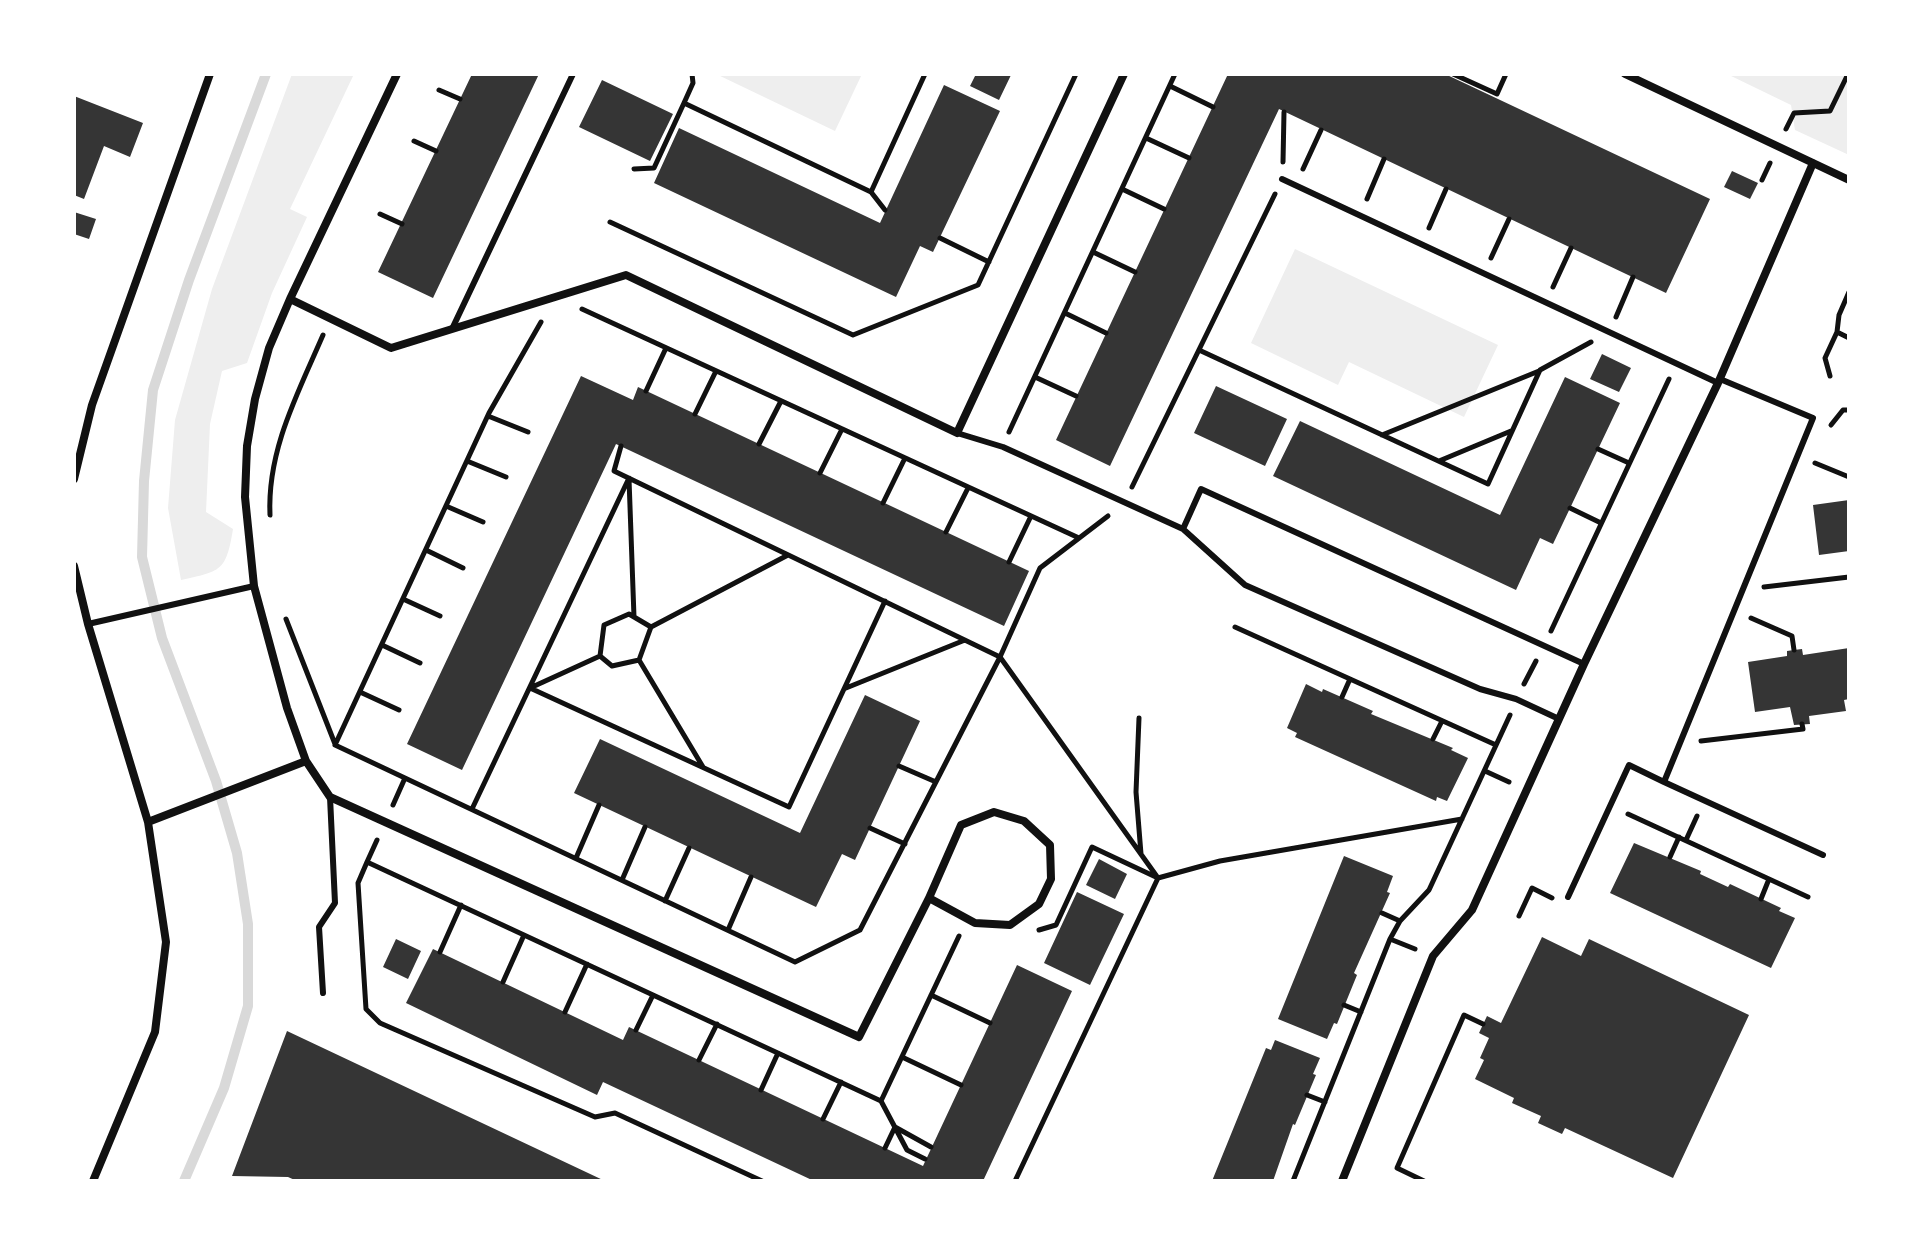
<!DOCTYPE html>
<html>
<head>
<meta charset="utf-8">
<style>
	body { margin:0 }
	#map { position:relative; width:1923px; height:1255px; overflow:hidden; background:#fff; font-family:Helvetica,sans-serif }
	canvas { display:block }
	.frame { position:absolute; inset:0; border:76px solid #fff; pointer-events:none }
</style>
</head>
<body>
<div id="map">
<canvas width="1923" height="1255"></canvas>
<div class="frame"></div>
</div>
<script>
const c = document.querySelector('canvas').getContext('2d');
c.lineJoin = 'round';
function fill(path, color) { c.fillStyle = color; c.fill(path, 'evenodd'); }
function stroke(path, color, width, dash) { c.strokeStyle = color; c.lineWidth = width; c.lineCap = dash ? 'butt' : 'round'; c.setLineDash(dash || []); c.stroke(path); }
fill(new Path2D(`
	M292,74H354L290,209L307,217L272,293L247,363L222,371L210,424L206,512L233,529C226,572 221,571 181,580L168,508L175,420L212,289Z
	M716,74H862L835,131Z
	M1727,74H1849V155L1795,130L1791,105Z
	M1295,249L1498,345L1464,417L1349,362L1338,385L1251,343Z`), '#eee');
stroke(new Path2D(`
	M184,1181L224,1088L248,1006V924L237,853L216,781L162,638L142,557L144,481L153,390L189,280L266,74`), '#d9d9d9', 10);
fill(new Path2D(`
	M472,74H539L433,298L378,272Z
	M976,74H1009L1011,75L999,100L970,86Z
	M1228,74H1445L1710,199L1666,293L1279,109L1110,466L1056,440Z
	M602,80L673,114L650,161L579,127Z
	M944,85L1000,111L933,252L920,246L896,297L654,183L679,128L880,223Z
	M74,96L143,123L130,157L104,146L84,199L74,195Z
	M1732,171L1758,183L1750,199L1724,187Z
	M74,212L96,219L89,239L74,234Z
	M1602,354L1631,368L1619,392L1590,379Z
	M581,376L633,400L638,387L1029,571L1004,626L616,444L462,770L407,744Z
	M1565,377L1620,403L1553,544L1540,538L1516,590L1273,476L1300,421L1500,515Z
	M1216,386L1287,419L1265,466L1194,433Z
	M1849,500V551L1819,555L1813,505Z
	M1849,648V699L1844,700L1846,711L1809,716L1810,724L1794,725L1790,707L1755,712L1748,662L1787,656V651L1794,650L1802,649L1803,655Z
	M1306,684L1322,692L1323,689L1373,711L1371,714L1453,748L1451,750L1468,758L1447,801L1437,797L1436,801L1295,737L1297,733L1287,728Z
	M865,695L920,721L855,860L842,854L816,907L574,793L600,739L800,833Z
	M1634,843L1701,871L1700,874L1728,887L1730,884L1781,908L1779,911L1795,918L1771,968L1610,893Z
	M1344,856L1393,876L1387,892L1390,893L1354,973L1357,975L1337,1024L1334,1023L1327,1039L1278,1019Z
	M1099,859L1127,874L1115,899L1086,885Z
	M1077,892L1124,914L1090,985L1044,963Z
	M1542,937L1581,956L1589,939L1749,1015L1673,1178L1565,1128L1562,1134L1538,1123L1541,1116L1512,1103L1514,1098L1475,1079L1484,1060L1480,1058L1489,1038L1479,1033L1487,1016L1501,1023Z
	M396,939L421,951L408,979L383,967Z
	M433,949L623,1040L629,1027L923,1166L1017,965L1072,991L983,1181H814L603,1082L597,1095L406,1003Z
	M287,1031L605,1181H297L288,1177L232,1176Z
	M1275,1040L1320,1058L1313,1074L1316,1075L1295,1125L1293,1124L1273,1181H1212L1266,1048L1271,1050Z`), '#353535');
stroke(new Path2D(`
	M692,74L693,83L684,103L871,192L885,210
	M1453,74L1497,94L1506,74
	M1170,86L1213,107
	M439,90L460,99
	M1786,129L1794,113L1830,111L1848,74
	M1146,138L1189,158
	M414,141L436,151
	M1283,162L1284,112
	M634,169L654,168L684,103
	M1303,169L1321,130
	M1762,180L1770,163
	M1122,189L1164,209
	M871,192L925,74
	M1367,199L1384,159
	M380,214L402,224
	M610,222L853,335L978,285L1076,74
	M1429,228L1446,189
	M940,238L989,262
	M1093,252L1135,272
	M1491,258L1509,219
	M1553,287L1571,248
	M582,309L1079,538
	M1065,313L1106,333
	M1616,317L1633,277
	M541,322L489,413L335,745L795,962L860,930L1000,657L1040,568L1108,516
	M1837,332L1839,315L1849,292
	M1199,350L1488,484L1540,370L1591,342
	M1830,376L1825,358L1837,332L1849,338
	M1035,377L1076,396
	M646,391L666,348
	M695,414L716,371
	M488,416L528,432
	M1831,425L1843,410H1849
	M1009,432L1175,74
	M1382,435L1539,371
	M759,444L781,401
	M621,446L614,471L1000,657L1158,878L1015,1181
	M1598,449L1629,463
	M467,461L506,477
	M1439,461L1511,431
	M1815,463L1849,477
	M820,473L842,429
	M629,479L634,617
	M1132,487L1275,194
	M883,503L905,458
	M446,506L483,522
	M1570,508L1601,523
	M270,515C267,450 298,393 323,335
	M946,532L968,488
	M426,550L463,568
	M1009,562L1031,516
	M1764,587L1849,577
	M403,599L440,616
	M1751,618L1792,636L1794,650
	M286,619L335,744
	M1235,627L1496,745
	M1551,631L1669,379
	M382,645L420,663
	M600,656L604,625L629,614L651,627
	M639,660L703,767
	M1524,684L1536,661
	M530,688L789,807L885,601
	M530,688L600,656L612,666L639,660L651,627L788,555
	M846,688L965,640
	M360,692L399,710
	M1342,697L1350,679
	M1139,718L1136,792L1141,854
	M1433,739L1442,721
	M1701,741L1803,729L1802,724
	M899,766L936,782
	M1485,771L1509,782
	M393,805L405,778
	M472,809L629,478
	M1628,814L1808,897
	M870,828L905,844
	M377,840L367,862L881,1101L907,1150L925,1159
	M1686,840L1697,816
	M1670,857L1679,837
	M576,858L599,805
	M367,862L358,883L366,1009L380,1023L595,1117L615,1113L762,1181
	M622,880L645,827
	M1761,899L1769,879
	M665,901L689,848
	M1382,913L1400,921
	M1519,916L1532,888L1552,898
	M728,930L751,877
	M1039,930L1056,925L1092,847L1158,878L1220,861L1462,819
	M1390,939L1415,949
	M440,952L461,905
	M503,982L524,935
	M931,995L990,1023
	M1344,1005L1361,1012
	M565,1012L587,964
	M636,1030L653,995
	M902,1057L961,1085
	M699,1060L717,1024
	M761,1090L778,1053
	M1307,1095L1325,1102
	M881,1101L959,936
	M823,1119L841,1082
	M885,1148L895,1127L931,1147
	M1293,1181L1390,939L1400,921L1429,890L1510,715
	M1424,1181L1397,1168L1464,1015L1483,1024`), '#111', 5);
stroke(new Path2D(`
	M1282,179L1718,383
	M452,329L573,74
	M1720,379L1813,418L1664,782L1823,855
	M957,433L1003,447L1183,529L1245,585L1480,689L1516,699L1559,719
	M1183,529L1201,489L1584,664
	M88,624L254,586
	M1568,897L1629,765L1664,782
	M323,993L319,927L335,903L330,797`), '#111', 6);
stroke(new Path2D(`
	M397,74L290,299L269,348L255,399L247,446L245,497L254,586L287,708L306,761L330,797L859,1037L929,898L961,825L994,812L1024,821L1050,845L1051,879L1039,904L1010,925L975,923L929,898
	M1625,74L1849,180
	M290,299L391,348L626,275L957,433L1124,74
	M74,479L92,405L210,74
	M74,566L88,624L148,822L166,942L155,1032L93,1181
	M148,822L306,761
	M1342,1181L1433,956L1472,910L1584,664L1718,383L1813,163`), '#111', 8);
</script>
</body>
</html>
